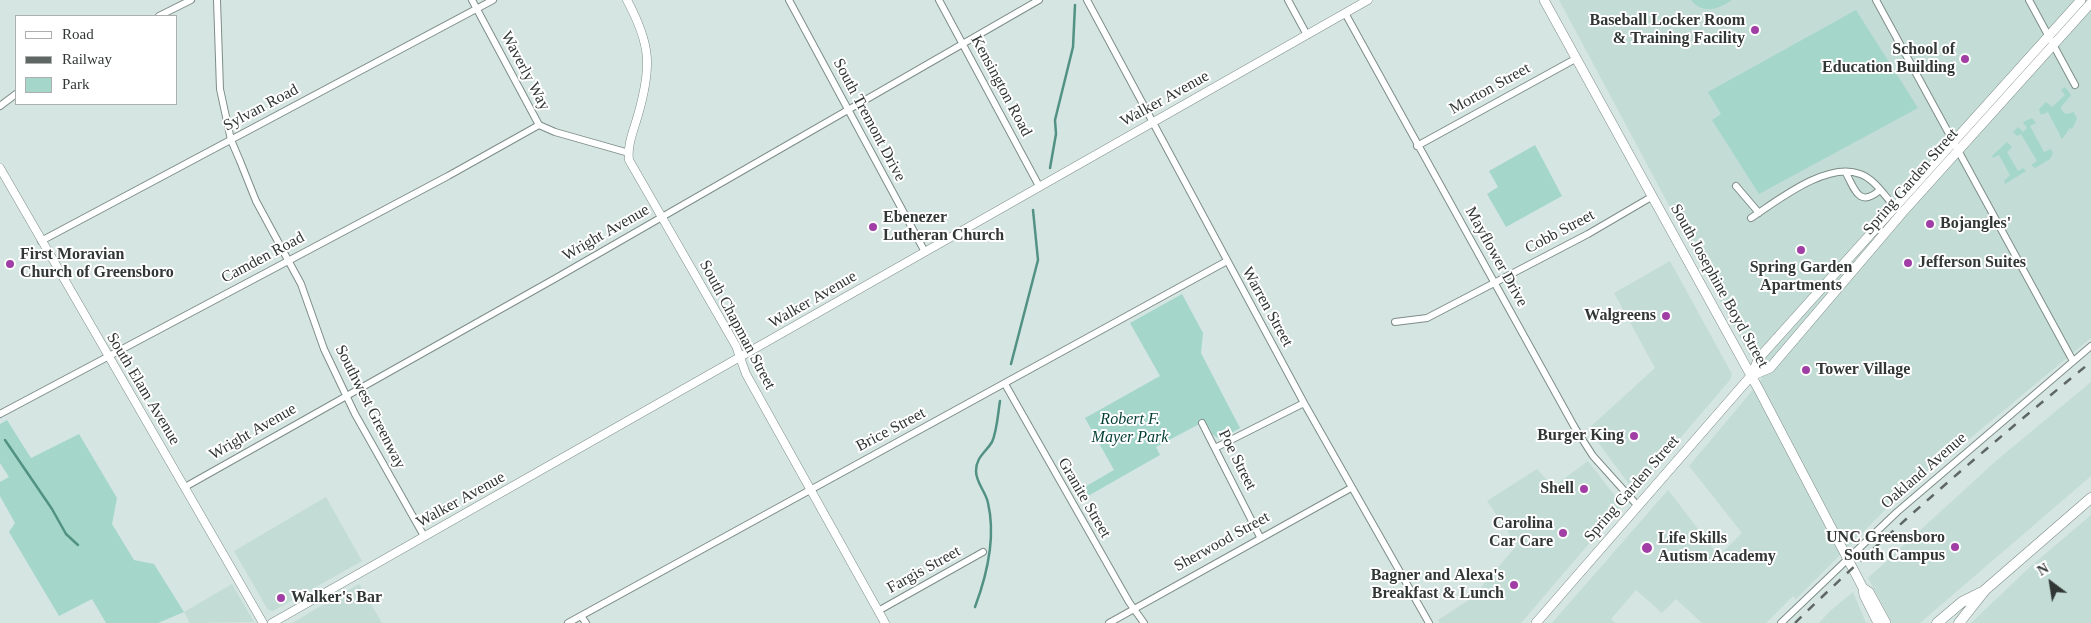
<!DOCTYPE html>
<html>
<head>
<meta charset="utf-8">
<style>
	body { margin:0 }
	#map { position:relative; width:2091px; height:623px; overflow:hidden; background:#d5e5e1; font-family:"Times New Roman",serif }
	canvas { display:block }
	.legend { position:absolute; left:15px; top:15px; width:162px; height:90px; box-sizing:border-box; background:#fff; border:1px solid #adafae; margin:0; padding:6px 9px; list-style:none; font-size:15px; color:#313735 }
	.legend li { display:flex; align-items:center; gap:10px; height:25px }
	.legend b { width:25px; border:1px solid #adafae }
	.north { position:absolute; left:2026px; top:558px; width:50px; height:50px; -webkit-text-stroke:4px #fff; paint-order:stroke; rotate:329deg; font-size:14px; font-weight:700; line-height:20px; text-align:center; color:#313735 }
	.north::after { content:''; display:block; margin:auto; width:18px; height:22px; background:#313735; clip-path:polygon(50% 0,100% 100%,50% 72%,0 100%) }
</style>
</head>
<body>
<div id="map">
<canvas width="2091" height="623"></canvas>
<ul class="legend">
<li><b style="height:6px;background:#fff"></b>Road</li>
<li><b style="height:6px;background:#5e6764"></b>Railway</li>
<li><b style="height:14px;background:#a4d7ca"></b>Park</li>
</ul>
<div class="north">N</div>
</div>
<script>
const c = document.querySelector('canvas').getContext('2d');
c.lineJoin = 'round';
function fill(path, color) { c.fillStyle = color; c.fill(path, 'evenodd'); }
function stroke(path, color, width, dash) { c.strokeStyle = color; c.lineWidth = width; c.lineCap = dash ? 'butt' : 'round'; c.setLineDash(dash || []); c.stroke(path); }
function label(font, color, halo, rows, align = 'center') {
  c.font = font + ' "Times New Roman",serif'; c.lineWidth = 4; c.setLineDash([]); c.textBaseline = 'middle'; c.strokeStyle = halo; c.fillStyle = color; for (const [text, x, y, turn = 0] of rows) {
    c.save(); c.translate(x, y); c.rotate((+turn || 0) * Math.PI / 180); c.textAlign = isNaN(turn) ? turn : align; if (halo) c.strokeText(text, 0, 0); c.fillText(text, 0, 0); c.restore();
  }
}
fill(new Path2D(`
	M1559,0H2091V338L1891,504L1796,599L1793,596L1766,623H1702L1676,599L1662,613L1636,590L1611,619L1615,623H1552L1668,490L1719,556L1742,533L1689,466L1762,379Z
	M1670,261L1732,374L1730,380L1640,485L1633,486L1629,484L1588,429L1655,368L1614,293Z
	M2091,382V476L1920,623H1892L1868,578L1997,460Z
	M1588,461L1622,505L1521,623H1440L1438,620L1472,598L1517,545L1487,501L1537,469L1553,487Z
	M326,497L362,561L273,611L268,610L234,551Z
	M2091,515V623H1971L2031,566Z
	M232,584L254,622L190,623L184,612Z
	M359,584L382,623H292Z
	M1853,592L1866,623H1819L1829,612Z`), '#c3dcd5');
fill(new Path2D(`
	M1691,0H1732C1719,9 1703,15 1691,0Z
	M1856,10L1918,108L1759,194L1712,120L1721,114L1708,92Z
	M2065,87L2071,95L2061,107V110L2066,114L2074,112L2077,119L2072,129L2070,128L2062,139L2048,112L2041,115L2039,109L2046,102L2052,107L2065,95L2061,90Z
	M2032,118L2036,123L2030,126L2044,152L2051,149L2053,153L2050,159L2035,168L2031,165L2037,161L2021,134L2017,136L2013,132L2018,127L2023,132L2027,128L2023,122Z
	M2007,142L2012,147L2007,152L2018,171L2023,168L2026,171L2005,184L2004,181L2010,175L1999,155L1993,158L1992,156Z
	M1535,145L1562,196L1506,227L1487,194L1498,187L1489,171Z
	M1182,294L1203,333L1201,353L1240,428L1220,439L1213,435L1205,421L1156,447L1160,455L1081,500L1076,492L1114,470L1085,418L1160,376L1130,323Z
	M7,420L31,458L79,434L117,498L112,524L134,560L154,564L184,612L158,623H106L92,599L59,616L9,532L15,523L0,496V482L9,477L0,463V424Z`), '#a4d7ca');
stroke(new Path2D(`
	M1050,168L1056,134L1055,120L1073,47L1075,5
	M1011,364L1038,260L1033,210
	M5,440L52,509L66,534L78,545
	M975,607C987,575 996,537 988,503C986,492 976,483 976,471C976,457 986,452 992,442C997,431 998,413 1000,401`), '#519284', 2.5);
const minor = new Path2D(`
	M217,0L220,89L231,140L240,161L256,201L301,284L324,349L355,414L424,536
	M472,0L539,125L555,132L629,153
	M789,0L925,252
	M939,0L1039,186
	M1087,0L1304,403L1429,623
	M1288,0L1307,35
	M1876,0L2073,361
	M2029,0L2075,85
	M1345,13L1575,428L1593,456L1637,505
	M159,16L191,0
	M0,106L16,94
	M1417,146L1577,58
	M1846,173C1855,190 1859,208 1880,190
	M1736,186L1759,213
	M1751,218C1777,201 1827,161 1860,174C1875,179 1885,197 1896,208
	M41,241L493,0
	M1395,322L1427,318L1588,234L1653,196
	M1005,384L1129,602L1144,623
	M0,414L448,176L539,125
	M1202,423L1260,537
	M1215,448L1304,403
	M185,487L556,278L1039,0
	M878,611L983,552
	M581,616L586,623
	M568,623L1227,261
	M1109,623L1351,488
	M1781,623L1897,512L2091,346`);
const tertiary = new Path2D(`
	M627,0C651,45 652,66 638,115C634,129 627,145 629,160L736,346L746,374L885,623
	M0,168L263,623
	M272,623L1368,0`);
const secondary = new Path2D(`
	M1544,0L1759,390L1863,588L1864,595L1878,623
	M1751,376L1770,368L1902,213L2091,3
	M1863,588L1869,592L1886,623
	M1536,623L1751,376L1759,358L2081,0`);
const primary = new Path2D(`
	M1937,623L1962,602L1982,592
	M1959,623L1985,590L2091,498`);
stroke(minor, '#7e8d89', 8);
stroke(tertiary, '#7e8d89', 9);
stroke(secondary, '#7e8d89', 10);
stroke(primary, '#7e8d89', 11);
stroke(minor, '#fff', 6);
stroke(tertiary, '#fff', 8);
stroke(secondary, '#fff', 9);
stroke(primary, '#fff', 10);
stroke(new Path2D(`
	M1795,623C1889,531 1989,445 2091,362`), '#5e6764', 2.5, [9, 9]);
for (const [x, y, r, color] of [
	[1755,30,5,"#a03ea5"],
	[1965,59,5,"#a03ea5"],
	[1930,224,5,"#a03ea5"],
	[873,227,5,"#a03ea5"],
	[1801,250,5,"#a03ea5"],
	[1908,263,5,"#a03ea5"],
	[10,264,5,"#a03ea5"],
	[1666,316,5,"#a03ea5"],
	[1806,370,5,"#a03ea5"],
	[1634,436,5,"#a03ea5"],
	[1584,489,5,"#a03ea5"],
	[1563,533,5,"#a03ea5"],
	[1955,547,5,"#a03ea5"],
	[1647,548,6,"#a03ea5"],
	[1514,585,5,"#a03ea5"],
	[281,598,5,"#a03ea5"]
]) { const dot = new Path2D(); dot.arc(x, y, r, 0, 2 * Math.PI); c.fillStyle = color; c.fill(dot); stroke(dot, '#fff', 2); }
label('bold 16px', '#313735', '#fff', [
	["Baseball Locker Room",1745,21],
	["& Training Facility",1745,39],
	["School of",1955,50],
	["Education Building",1955,68],
	["Ebenezer",883,218,"left"],
	["Lutheran Church",883,236,"left"],
	["Bojangles'",1940,224,"left"],
	["First Moravian",20,255,"left"],
	["Church of Greensboro",20,273,"left"],
	["Jefferson Suites",1918,263,"left"],
	["Spring Garden",1801,268,"center"],
	["Apartments",1801,286,"center"],
	["Walgreens",1656,316],
	["Tower Village",1816,370,"left"],
	["Burger King",1624,436],
	["Shell",1574,489],
	["Carolina",1553,524],
	["Car Care",1553,542],
	["UNC Greensboro",1945,538],
	["South Campus",1945,556],
	["Life Skills",1658,539,"left"],
	["Autism Academy",1658,557,"left"],
	["Bagner and Alexa's",1504,576],
	["Breakfast & Lunch",1504,594],
	["Walker's Bar",291,598,"left"]
], 'right');
label('16px', '#313735', '#fff', [
	["Waverly Way",525,71,62],
	["Kensington Road",1001,86,62],
	["Morton Street",1490,89,-29],
	["Walker Avenue",1165,99,-29],
	["Sylvan Road",261,108,-28],
	["South Tremont Drive",869,120,62],
	["Spring Garden Street",1911,182,-49],
	["Cobb Street",1560,232,-28],
	["Wright Avenue",606,233,-30],
	["Mayflower Drive",1496,257,61],
	["Camden Road",263,258,-28],
	["South Josephine Boyd Street",1719,286,61],
	["Walker Avenue",813,300,-30],
	["Warren Street",1267,307,61],
	["South Chapman Street",737,325,62],
	["South Elam Avenue",143,389,59],
	["Southwest Greenway",370,407,63],
	["Brice Street",891,430,-28],
	["Wright Avenue",253,432,-30],
	["Poe Street",1237,460,63],
	["Oakland Avenue",1924,471,-41],
	["Spring Garden Street",1632,489,-49],
	["Granite Street",1084,498,60],
	["Walker Avenue",461,500,-29],
	["Sherwood Street",1222,542,-29],
	["Fargis Street",924,570,-29]
]);
label('italic 16px', '#003e34', '#fff', [
	["Robert F.",1130,420],
	["Mayer Park",1130,438]
]);
</script>
</body>
</html>
